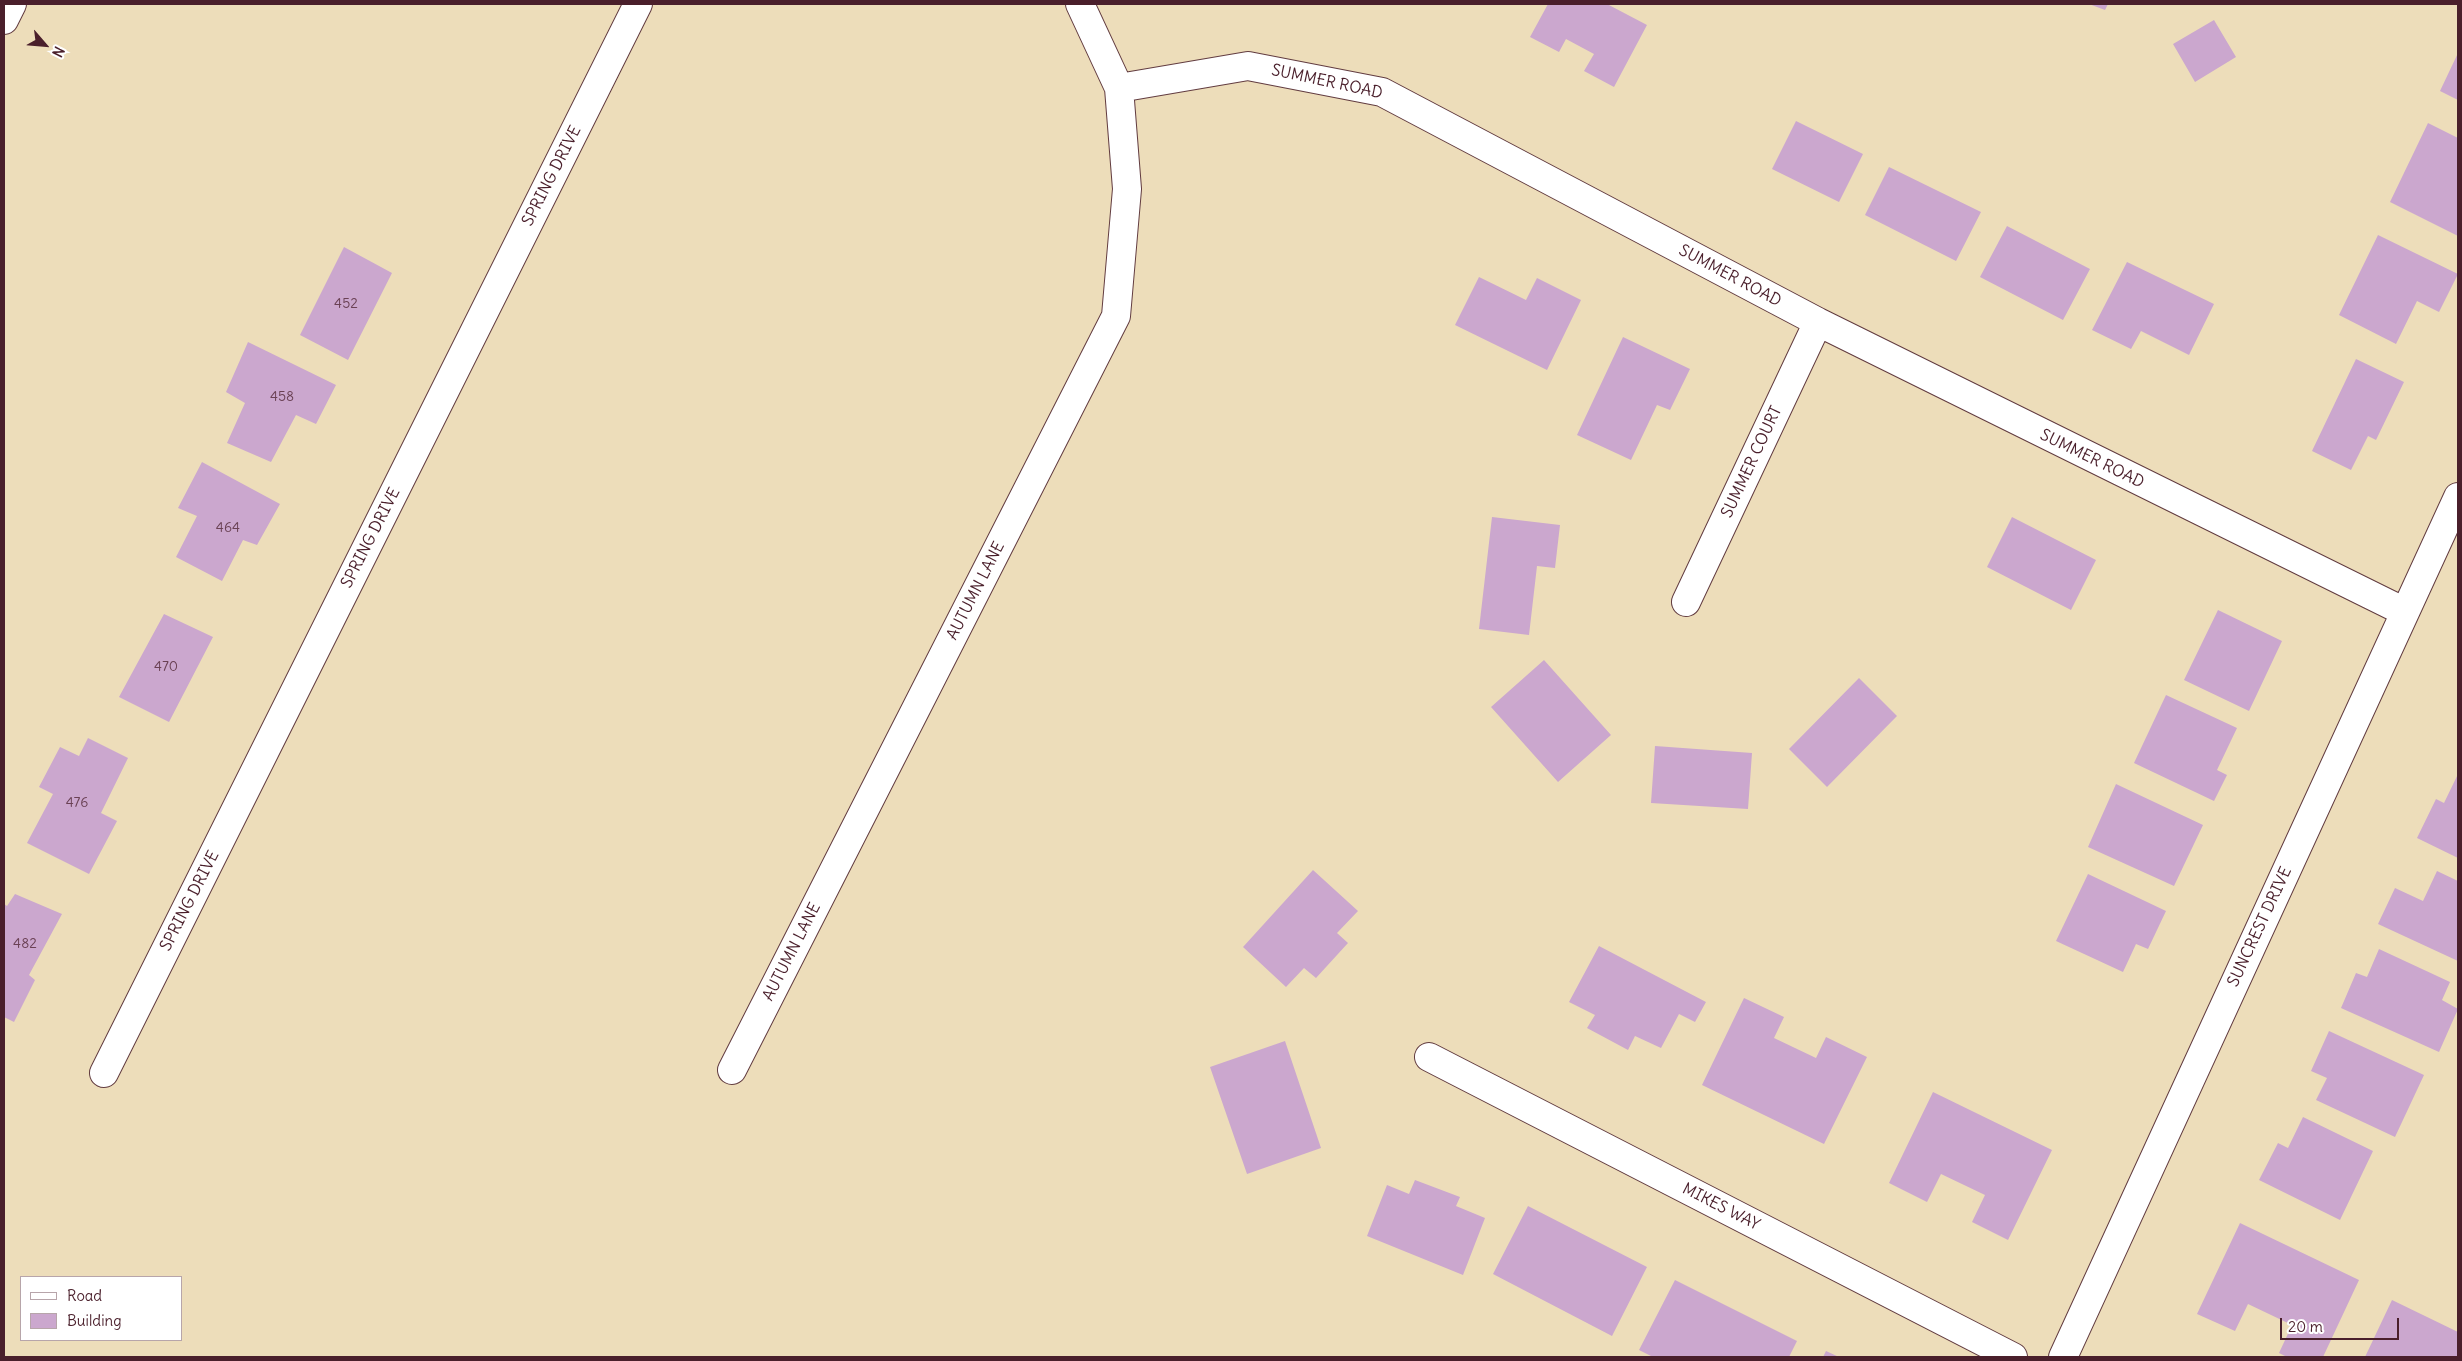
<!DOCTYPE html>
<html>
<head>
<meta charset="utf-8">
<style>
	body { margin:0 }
	#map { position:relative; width:2462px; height:1361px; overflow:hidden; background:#edddba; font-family:Delius,sans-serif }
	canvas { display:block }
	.frame { position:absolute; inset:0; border:5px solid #4a1f2b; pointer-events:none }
	.legend { position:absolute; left:20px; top:1276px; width:162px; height:65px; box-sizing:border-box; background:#fff; border:1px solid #b7a5aa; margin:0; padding:6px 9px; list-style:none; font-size:15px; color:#4a1f2b }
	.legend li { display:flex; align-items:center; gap:10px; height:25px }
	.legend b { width:25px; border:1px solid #b7a5aa }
	.north { position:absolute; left:20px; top:20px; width:50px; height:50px; -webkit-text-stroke:4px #fff; paint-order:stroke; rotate:117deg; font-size:14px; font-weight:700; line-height:20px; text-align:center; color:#4a1f2b }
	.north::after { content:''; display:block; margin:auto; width:18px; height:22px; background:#4a1f2b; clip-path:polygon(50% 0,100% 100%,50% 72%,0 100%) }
	.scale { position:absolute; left:2280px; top:1318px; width:119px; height:22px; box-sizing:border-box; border:2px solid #4a1f2b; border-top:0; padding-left:6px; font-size:15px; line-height:18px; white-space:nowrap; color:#4a1f2b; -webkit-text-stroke:4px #fff; paint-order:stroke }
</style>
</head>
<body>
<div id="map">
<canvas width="2462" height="1361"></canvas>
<div class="frame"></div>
<ul class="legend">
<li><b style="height:6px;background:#fff"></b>Road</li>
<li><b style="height:14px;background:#cba7ce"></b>Building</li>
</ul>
<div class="north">N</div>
<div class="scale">20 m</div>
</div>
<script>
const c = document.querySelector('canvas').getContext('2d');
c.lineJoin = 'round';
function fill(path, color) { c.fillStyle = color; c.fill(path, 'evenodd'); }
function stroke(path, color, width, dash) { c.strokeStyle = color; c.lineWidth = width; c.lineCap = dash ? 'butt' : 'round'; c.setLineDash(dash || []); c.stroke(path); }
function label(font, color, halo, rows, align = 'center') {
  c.font = font + ' Delius,sans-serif'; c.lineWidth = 4; c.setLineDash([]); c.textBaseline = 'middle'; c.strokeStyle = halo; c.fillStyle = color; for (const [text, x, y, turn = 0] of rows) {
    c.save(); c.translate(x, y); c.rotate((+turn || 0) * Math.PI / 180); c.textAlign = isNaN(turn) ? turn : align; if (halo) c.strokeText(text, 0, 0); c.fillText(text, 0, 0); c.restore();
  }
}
fill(new Path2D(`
	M1548,4H1607L1647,25L1614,87L1584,71L1594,54L1566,39L1559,52L1530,37Z
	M2089,4H2108L2105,10Z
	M2214,20L2236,57L2195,82L2173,44Z
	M2458,53V100L2440,91Z
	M1796,121L1863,154L1839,202L1772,169Z
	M2428,123L2458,138V236L2390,202Z
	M1889,167L1981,212L1956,261L1865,215Z
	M2007,226L2090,269L2063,320L1980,277Z
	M2378,235L2458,274L2439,312L2417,301L2396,344L2339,315Z
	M344,247L392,273L348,360L300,335Z
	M2127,262L2214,304L2189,355L2141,331L2131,349L2092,330Z
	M1479,277L1526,300L1537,278L1581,300L1547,370L1455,325Z
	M1623,337L1690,369L1670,410L1657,405L1631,460L1577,435Z
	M248,342L336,385L316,424L296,415L271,462L227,443L245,403L226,392Z
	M2356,359L2404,382L2376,440L2368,436L2351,470L2312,451Z
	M202,462L280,504L257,545L243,540L222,581L176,557L197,516L178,508Z
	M1492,517L1560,525L1555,568L1537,566L1529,635L1479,629Z
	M2012,517L2096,560L2071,610L1987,567Z
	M2218,610L2282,641L2249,711L2184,680Z
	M164,614L213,637L169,722L119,697Z
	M1544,660L1611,735L1558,782L1491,707Z
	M1859,678L1897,716L1827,787L1789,749Z
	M2166,695L2237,728L2217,770L2227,775L2214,801L2134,763Z
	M88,738L128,758L101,813L117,821L89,874L27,843L53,794L39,787L60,747L79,756Z
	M1655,746L1752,753L1748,809L1651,803Z
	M2458,774V858L2417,838L2436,799L2444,803Z
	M2116,784L2203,825L2174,886L2088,847Z
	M1313,870L1358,911L1337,933L1348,943L1316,978L1304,968L1286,987L1243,947Z
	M2437,871L2458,881V961L2378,924L2395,888L2423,901Z
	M2088,874L2166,911L2148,949L2136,944L2123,972L2056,941Z
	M15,894L62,914L29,975L35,980L14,1022L4,1017V904L7,906Z
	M1599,946L1706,1002L1695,1022L1679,1014L1661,1048L1635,1036L1628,1050L1587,1028L1595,1015L1569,1002Z
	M2379,949L2450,982L2442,1000L2458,1009L2439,1052L2341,1008L2356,973L2367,977Z
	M1744,998L1784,1017L1774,1038L1816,1058L1826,1037L1867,1057L1824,1144L1702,1085Z
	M2329,1031L2424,1075L2395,1137L2316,1100L2327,1078L2311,1071Z
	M1285,1041L1321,1148L1247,1174L1210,1067Z
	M1933,1092L2052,1150L2008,1240L1972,1222L1985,1195L1941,1174L1927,1202L1889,1183Z
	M2303,1117L2373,1151L2340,1220L2259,1180L2278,1143L2288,1148Z
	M1415,1180L1460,1197L1456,1206L1485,1218L1463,1275L1367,1236L1387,1185L1409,1194Z
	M1528,1206L1647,1267L1612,1336L1493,1274Z
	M2240,1223L2359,1280L2323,1357H2287L2279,1353L2292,1325L2248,1304L2235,1331L2197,1314Z
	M1675,1280L1797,1341L1789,1357H1653L1639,1350Z
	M2392,1300L2458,1332V1357H2365Z
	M1826,1351L1839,1357H1823Z`), '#cba7ce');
const street = new Path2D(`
	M1080,4L1119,88L1248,66L1382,92L1818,322L2405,612
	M4,20L12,4
	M1686,602L1818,322
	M1429,1057L2013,1357
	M732,1070L1116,316L1127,189L1119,88
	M104,1073L638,4
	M2063,1357L2458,497`);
stroke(street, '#623c40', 30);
stroke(street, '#fff', 28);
label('14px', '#6a4154', null, [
	["452",346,304],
	["458",282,397],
	["464",228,528],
	["470",166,667],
	["476",77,803],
	["482",25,944]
]);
label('16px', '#4a1f2b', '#fff', [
	["SUMMER ROAD",1327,82,12],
	["SPRING DRIVE",552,176,-63],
	["SUMMER ROAD",1730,276,28],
	["SUMMER ROAD",2092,459,26],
	["SUMMER COURT",1752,462,-65],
	["SPRING DRIVE",371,538,-63],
	["AUTUMN LANE",976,591,-63],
	["SPRING DRIVE",190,901,-63],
	["SUNCREST DRIVE",2260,927,-65],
	["AUTUMN LANE",792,952,-63],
	["MIKES WAY",1721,1207,27]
]);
</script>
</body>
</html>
